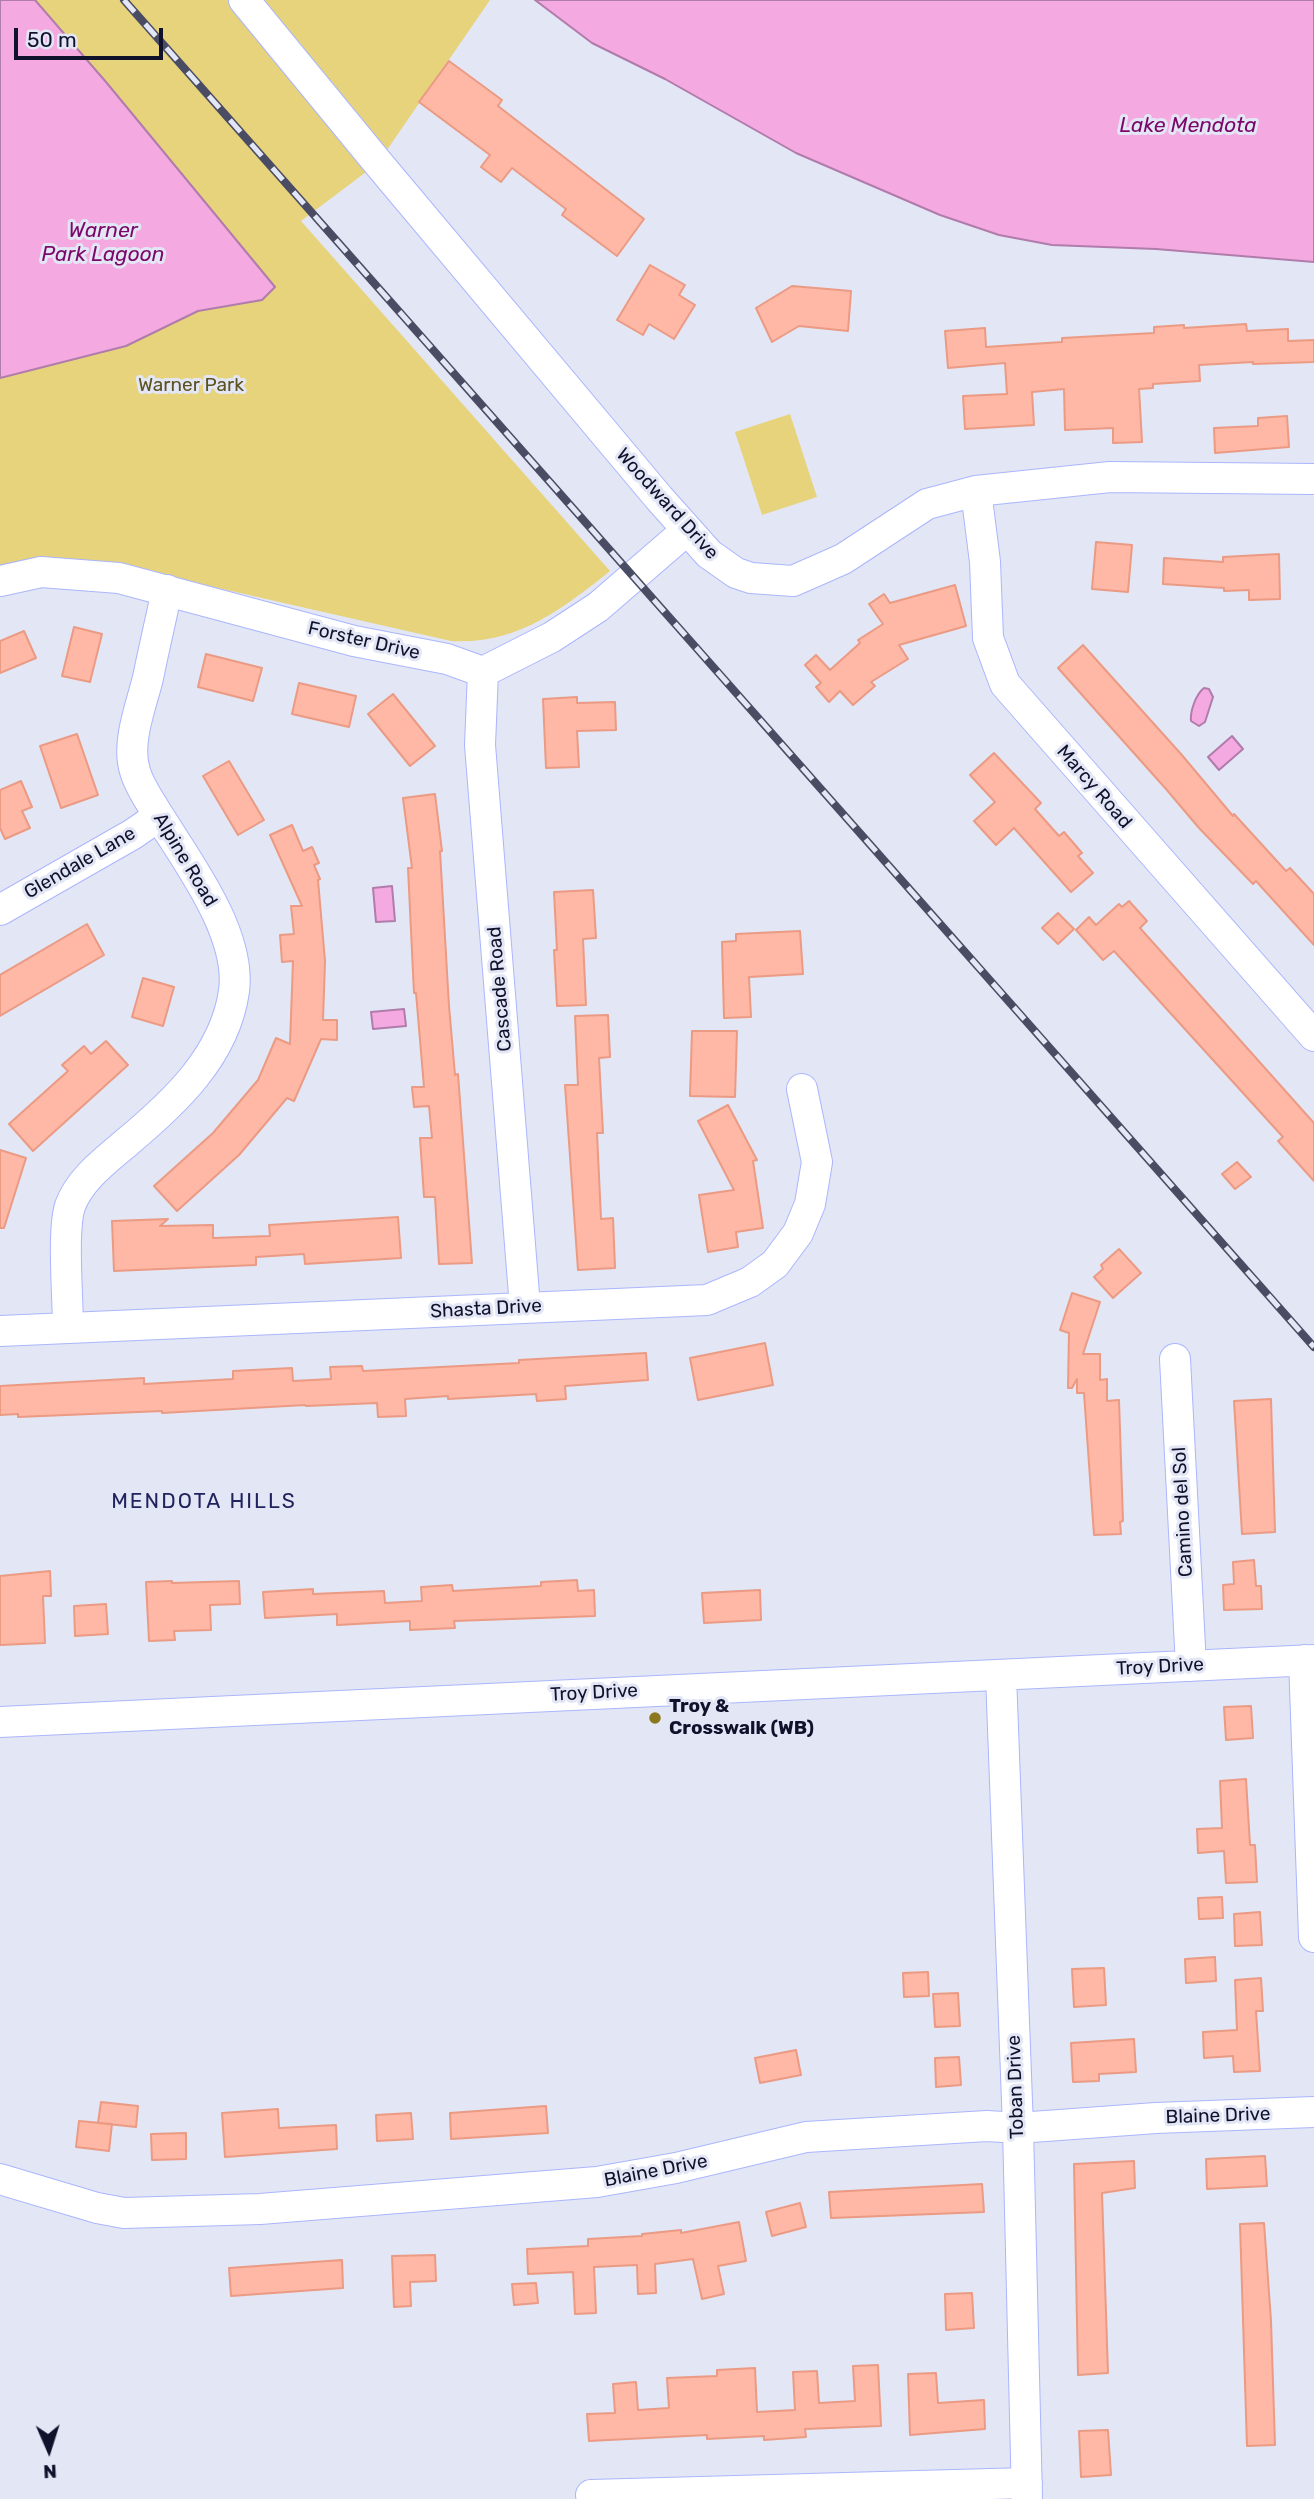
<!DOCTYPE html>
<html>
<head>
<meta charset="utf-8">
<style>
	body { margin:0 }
	#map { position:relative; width:1314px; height:2499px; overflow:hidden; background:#e3e6f5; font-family:Rubik,sans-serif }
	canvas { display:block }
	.north { position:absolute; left:14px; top:2415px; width:70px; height:70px; -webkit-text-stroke:5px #e3e6f5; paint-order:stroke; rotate:177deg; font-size:19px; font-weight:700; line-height:28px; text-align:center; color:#10122c }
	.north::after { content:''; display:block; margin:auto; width:24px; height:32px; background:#10122c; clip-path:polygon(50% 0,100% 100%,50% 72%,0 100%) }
	.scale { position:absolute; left:14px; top:28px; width:149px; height:32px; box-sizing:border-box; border:4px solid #10122c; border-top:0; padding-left:9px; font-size:21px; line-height:24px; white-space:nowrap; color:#10122c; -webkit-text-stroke:5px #e3e6f5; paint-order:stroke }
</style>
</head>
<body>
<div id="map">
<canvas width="1314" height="2499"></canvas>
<div class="north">N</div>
<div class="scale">50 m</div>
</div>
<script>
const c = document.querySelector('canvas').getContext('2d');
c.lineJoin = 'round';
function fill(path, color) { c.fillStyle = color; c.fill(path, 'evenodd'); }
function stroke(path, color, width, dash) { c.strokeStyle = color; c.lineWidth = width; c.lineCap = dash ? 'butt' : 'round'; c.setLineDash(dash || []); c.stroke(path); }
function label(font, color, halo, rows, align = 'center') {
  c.font = font + ' Rubik,sans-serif'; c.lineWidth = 6; c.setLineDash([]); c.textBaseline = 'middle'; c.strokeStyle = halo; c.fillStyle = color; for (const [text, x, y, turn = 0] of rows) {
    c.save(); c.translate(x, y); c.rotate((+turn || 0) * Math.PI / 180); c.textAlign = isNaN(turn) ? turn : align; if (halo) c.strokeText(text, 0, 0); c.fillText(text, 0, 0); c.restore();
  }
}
fill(new Path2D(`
	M0,0H490L378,163L301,221L610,571C561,610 516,645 451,641L121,566L38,559L0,566Z
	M790,414L817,497L762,515L735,432Z`), '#e7d37c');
const water = new Path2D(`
	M0,0H35L106,82L275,287L262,300L198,311L126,346L0,378Z
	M535,0H1314V262L1156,249L1052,245L999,235L940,215L796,153L665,79L592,43Z
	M1204,688L1209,689L1213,697L1205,722L1199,726L1191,721C1190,711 1196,694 1204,688Z
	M1232,736L1243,749L1219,770L1208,757Z
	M392,886L395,921L376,922L373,888Z
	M404,1009L406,1026L373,1029L371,1012Z`);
fill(water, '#f5a9e1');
stroke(water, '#b07cab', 2);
const building = new Path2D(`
	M449,61L502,100L498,106L644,219L617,256L562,215L566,209L512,168L501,182L481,167L490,155L419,102Z
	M650,265L685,285L679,295L695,305L674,339L649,324L643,335L617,320Z
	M792,286L851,291L848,331L799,326L772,342L756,308Z
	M1246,324L1247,331L1288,329V341L1314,340V362L1253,364V362L1199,365L1200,381L1153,384V388L1139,389L1142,442L1113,443V428L1065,430L1064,389L1032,392L1034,425L965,429L963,396L1007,394L1005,363L948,368L945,331L985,328L986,347L1062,342V338L1154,333V327L1184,325V328Z
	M1287,416L1289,447L1215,453L1214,428L1258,426V418Z
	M1096,542L1132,545L1128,592L1092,589Z
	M1279,554L1280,599L1249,600V590L1224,591V588L1163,584L1164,558L1223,562V557Z
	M955,585L966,626L899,645L908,659L871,682L875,686L853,705L840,691L829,702L816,687L821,683L805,665L816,655L830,670L860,643L858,640L883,624L869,604L884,594L890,603Z
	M74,627L102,634L90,682L62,676Z
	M24,631L36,658L0,673V641Z
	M1083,645L1181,754L1233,816L1234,814L1286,871L1290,868L1314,894V945L1256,881L1253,884L1199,828L1166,789L1058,668Z
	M206,654L262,668L253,701L198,687Z
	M299,683L356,696L349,727L292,714Z
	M393,694L435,746L410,766L368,714Z
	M577,697V703L615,702L616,730L577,731L579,767L546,768L543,699Z
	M77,734L98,795L61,808L40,746Z
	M994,753L1041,803L1035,809L1059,836L1064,832L1082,853L1078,856L1093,873L1071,892L1014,828L996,845L974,821L995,802L970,775Z
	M229,761L264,820L238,835L203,776Z
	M21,781L32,807L22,811L30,828L5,839L0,828V790Z
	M435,794L442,851H440L449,1006L455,1075L458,1074L472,1263L439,1264L435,1197H424L420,1138H432L429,1106L414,1107L412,1087H424L416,993H414L408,868H412L403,798Z
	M292,825L303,851L312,847L319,863L314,865L320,879L318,880L325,961L323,1020H337V1040L321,1039L294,1101L287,1098L239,1155L177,1211L154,1186L213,1133L258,1080L276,1038L290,1044L293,961L282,962L280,935L294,934L291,906H302L270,835Z
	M593,890L596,938L583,939L586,1005L557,1006L554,950H557L554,892Z
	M1129,901L1147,921L1140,928L1314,1123V1181L1278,1141L1283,1137L1114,951L1103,960L1076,930L1089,917L1096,925L1119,904L1122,907Z
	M1058,913L1074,929L1058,944L1042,928Z
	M87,924L104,955L0,1016V975Z
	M800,931L803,974L749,977L751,1017L724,1018L722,942L736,941V934Z
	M143,978L174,987L163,1026L132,1017Z
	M608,1015L610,1057L599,1058L603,1133H597L601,1219L613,1218L615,1268L578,1270L565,1085H578L575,1016Z
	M692,1031H737L735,1097L690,1096Z
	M106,1041L128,1065L33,1151L9,1124L68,1071L62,1065L84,1046L91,1054Z
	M728,1105L757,1160L753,1161L763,1228L736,1232L738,1247L708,1252L699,1195L734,1190L698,1121Z
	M0,1150L26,1158L4,1228H0Z
	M1237,1162L1251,1177L1235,1189L1222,1174Z
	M398,1217L401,1258L305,1264L304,1254L256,1257V1265L114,1271L112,1221L168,1219L160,1226L213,1225V1238L270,1236L269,1225Z
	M1119,1249L1141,1273L1113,1298L1094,1277L1103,1269L1101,1265Z
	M1072,1293L1100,1302L1083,1354H1100V1380L1107,1379V1401L1119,1400L1123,1521L1120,1522L1121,1534L1094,1535L1084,1393H1077V1379L1072,1388H1068L1069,1333L1060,1330Z
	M765,1343L773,1385L698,1400L690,1358Z
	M646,1353L648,1380L565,1386L566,1399L537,1401L536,1394L448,1399V1396L405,1399L406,1416L378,1417L377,1403L306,1406L305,1405L162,1413V1411L18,1417V1414L0,1415V1386L144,1378V1384L233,1379V1371L292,1368L293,1381L331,1379L330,1367L362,1366L363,1371L519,1363V1360Z
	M1271,1399L1275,1532L1242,1534L1234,1401Z
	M1254,1560L1256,1586H1261L1262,1609L1224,1610L1223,1585L1234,1584L1233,1562Z
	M50,1571L51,1596H43L45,1643L0,1645V1576Z
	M577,1580L578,1591L594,1590L595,1616L454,1621L455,1628L410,1630V1621L337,1625V1614L265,1618L263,1592L313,1589V1594L384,1591L385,1603L422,1601L421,1587L452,1585L453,1591L541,1586V1582Z
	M172,1581V1583L239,1581L240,1604L210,1605L211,1630L174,1631L175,1640L149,1641L146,1582Z
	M760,1590L761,1620L704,1623L702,1593Z
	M106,1604L108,1634L75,1636L74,1606Z
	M1251,1706L1253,1738L1226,1740L1224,1707Z
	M1246,1779L1250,1845H1255L1257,1882L1226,1883L1224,1851L1198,1853L1197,1829L1222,1828L1220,1781Z
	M1222,1897L1223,1918L1199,1919L1198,1898Z
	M1260,1912L1262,1945L1235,1946L1234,1914Z
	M1215,1957L1216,1981L1186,1983L1185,1959Z
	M1104,1968L1106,2005L1074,2007L1072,1969Z
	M928,1972L929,1996L904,1997L903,1973Z
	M1261,1978L1263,2011H1256L1260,2071L1234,2072L1233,2056L1204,2058L1203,2032L1237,2030L1235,1980Z
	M958,1993L960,2026L935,2027L933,1994Z
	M1134,2039L1136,2072L1099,2074V2081L1073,2082L1071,2043Z
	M796,2050L801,2075L760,2083L755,2058Z
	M959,2057L961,2085L936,2087L935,2058Z
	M101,2102L138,2106L136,2127L98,2123Z
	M546,2106L548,2133L451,2139L450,2113Z
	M278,2109L279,2128L336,2125L337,2149L225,2157L222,2113Z
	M411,2113L413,2139L377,2141L376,2115Z
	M79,2121L112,2124L109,2151L76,2147Z
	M186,2133V2159L152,2160L151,2134Z
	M1265,2156L1267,2186L1207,2189L1206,2159Z
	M1134,2161L1135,2188L1102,2193L1108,2373L1078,2375L1074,2164Z
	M982,2184L984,2212L831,2218L829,2192Z
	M800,2203L806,2227L772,2236L766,2212Z
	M739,2222L746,2261L718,2266L724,2294L702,2299L693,2259L655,2264L656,2293L638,2294L637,2265L594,2267L596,2313L575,2314L573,2272L528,2274L527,2249L588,2246V2239L642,2236V2234L681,2230V2233Z
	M1264,2223L1271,2321L1275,2445L1247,2446L1240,2224Z
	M435,2255L436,2281L410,2282L411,2306L394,2307L392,2256Z
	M342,2260L343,2288L231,2296L229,2268Z
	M536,2283L538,2303L514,2305L512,2284Z
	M972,2293L974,2328L946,2330L945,2294Z
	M878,2365L881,2426L805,2429L806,2437L764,2440V2436L707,2439V2435L589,2441L587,2414L615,2413L613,2384L636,2382L638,2410L669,2408L667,2378L717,2376V2370L755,2368L757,2412L795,2410L793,2372L817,2371L819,2403L855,2401L853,2366Z
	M936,2373L938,2403L984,2400L985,2429L910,2435L908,2374Z
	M1108,2430L1111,2475L1081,2477L1079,2431Z`);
fill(building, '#feb8a5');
stroke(building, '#eb9a83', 2);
const minor = new Path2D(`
	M244,0L378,163L659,498L709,554L736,573L751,578L793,581L843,559L927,504L976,491L1110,477L1314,479
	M976,491L985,562L988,638L1005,684L1314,1036
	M0,581L41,572L119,578L354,641L447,659L483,672L552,637L598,607L687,530
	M483,672L480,745L525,1307
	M0,910L133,834L159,816
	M68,1328C68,1298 62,1231 70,1206C80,1179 105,1161 126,1143C174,1103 225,1056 234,991C242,933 186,860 157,813C150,801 139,786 135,771C126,743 141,706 148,678C154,648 161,619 167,590
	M0,1331L707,1300L750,1282L775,1264L798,1233L810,1204L817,1162L802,1089
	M1175,1359L1191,1666
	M1304,1660L1314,1937
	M1001,1675L1018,2128L1027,2499
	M0,1722L1314,1660
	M0,2179L97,2208L124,2213L260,2209L597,2182L676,2168L806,2137L987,2126L1018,2128L1156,2118L1314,2112
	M591,2495L1027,2483`);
stroke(minor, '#aab6fd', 32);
stroke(minor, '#fff', 30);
const rail = new Path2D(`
	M124,0L1314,1347`);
stroke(rail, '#4a4c63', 8);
stroke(rail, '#e3e6f5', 5, [16]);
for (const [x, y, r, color] of [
	[655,1718,7,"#8c791f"]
]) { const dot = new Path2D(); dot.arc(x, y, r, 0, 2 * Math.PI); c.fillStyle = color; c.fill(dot); stroke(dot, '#e3e6f5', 2.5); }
label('19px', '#5c5120', '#e3e6f5', [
	["Warner Park",191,386]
]);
label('19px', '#10122c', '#e3e6f5', [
	["Woodward Drive",667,504,48],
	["Forster Drive",364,641,13],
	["Marcy Road",1094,787,49],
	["Alpine Road",185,860,59],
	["Glendale Lane",80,863,-30],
	["Cascade Road",500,989,-95],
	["Shasta Drive",486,1309,-3],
	["Camino del Sol",1183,1512,-93],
	["Troy Drive",1160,1667,-3],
	["Troy Drive",594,1693,-3],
	["Toban Drive",1016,2087,-92],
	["Blaine Drive",1218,2116,-2],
	["Blaine Drive",656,2171,-11]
]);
label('bold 19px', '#10122c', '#e3e6f5', [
	["Troy &",669,1707],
	["Crosswalk (WB)",669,1729]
], 'left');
label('italic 21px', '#7c0769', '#e3e6f5', [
	["Lake Mendota",1188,126],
	["Warner",103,231],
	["Park Lagoon",103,255]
]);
c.letterSpacing = '2px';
label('21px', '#21235e', '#e3e6f5', [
	["MENDOTA HILLS",204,1502]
]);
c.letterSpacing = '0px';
</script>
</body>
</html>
